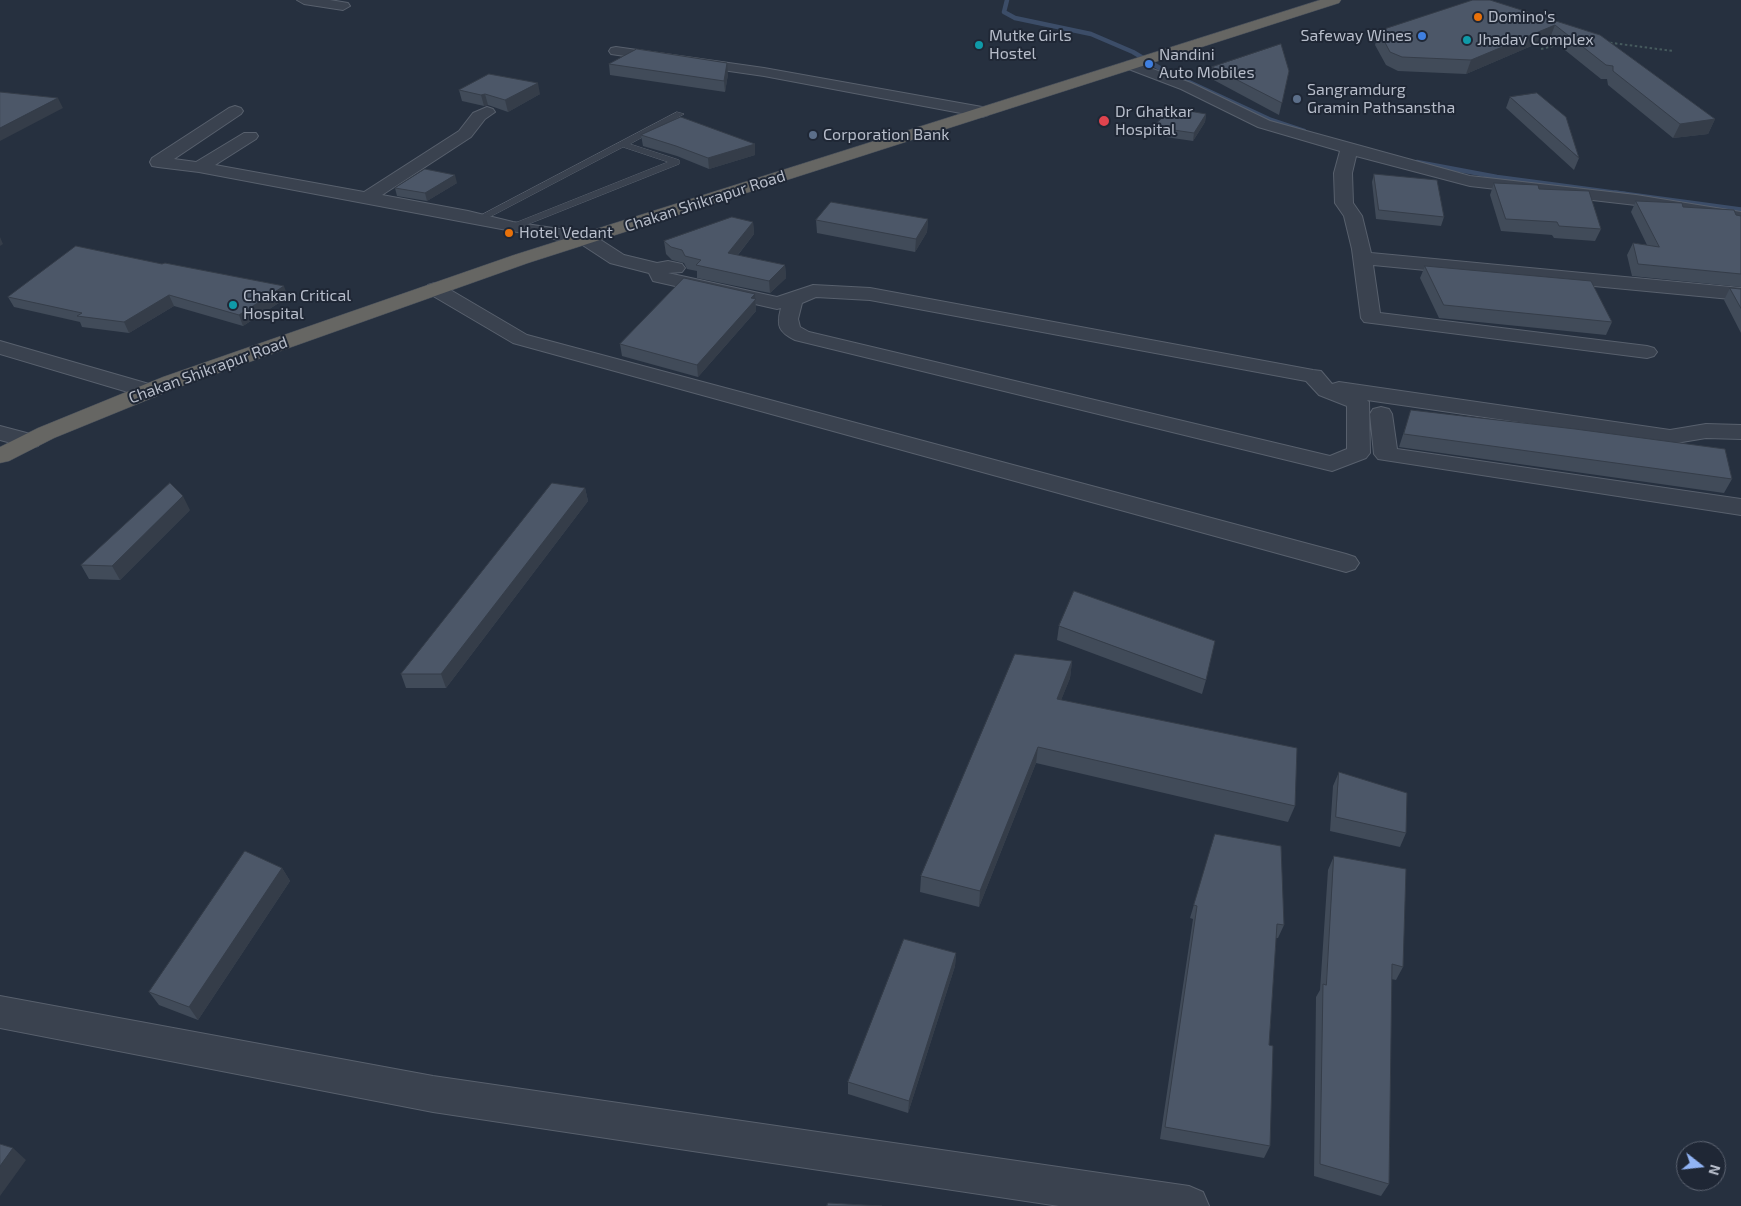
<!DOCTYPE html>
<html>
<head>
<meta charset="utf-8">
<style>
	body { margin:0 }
	#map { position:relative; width:1741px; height:1206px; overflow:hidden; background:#26303f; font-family:"Exo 2",sans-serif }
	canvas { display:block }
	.north { position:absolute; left:1676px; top:1141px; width:50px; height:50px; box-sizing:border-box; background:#1f2735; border:1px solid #5c6371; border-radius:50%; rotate:106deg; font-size:14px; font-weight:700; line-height:20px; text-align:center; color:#b7bdca }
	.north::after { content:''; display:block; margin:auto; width:18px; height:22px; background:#91b4f5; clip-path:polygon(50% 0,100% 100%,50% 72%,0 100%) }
</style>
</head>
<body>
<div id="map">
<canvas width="1741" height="1206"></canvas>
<div class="north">N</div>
</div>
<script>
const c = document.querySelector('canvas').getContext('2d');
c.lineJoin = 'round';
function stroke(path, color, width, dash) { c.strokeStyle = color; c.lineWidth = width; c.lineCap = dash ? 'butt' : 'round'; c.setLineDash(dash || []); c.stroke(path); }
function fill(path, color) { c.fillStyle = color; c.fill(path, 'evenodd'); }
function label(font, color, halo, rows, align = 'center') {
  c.font = font + ' "Exo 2",sans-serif'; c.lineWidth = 4; c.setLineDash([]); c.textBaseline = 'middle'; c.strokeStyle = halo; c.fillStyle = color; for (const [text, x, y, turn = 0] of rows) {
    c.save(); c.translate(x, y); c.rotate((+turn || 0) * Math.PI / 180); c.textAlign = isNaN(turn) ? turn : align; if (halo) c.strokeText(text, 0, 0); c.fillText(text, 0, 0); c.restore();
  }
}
stroke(new Path2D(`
	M1007,0L1004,12L1015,18L1091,34L1133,52L1163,70L1271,120L1304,131
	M1417,162L1497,177L1625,194`), '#3c4d68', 4.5);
stroke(new Path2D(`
	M1615,193L1741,210`), '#3c4d68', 5.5);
const service = new Path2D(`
	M677,112L684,114L630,144L679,160V164L516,229H510V225L668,162L623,147L482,221H476L474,219Z`);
const minor = new Path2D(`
	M297,0H330L348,3L350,6L343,10L304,4Z
	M616,47L764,68L982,107L988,109L990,112L988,115L982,117L764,76L611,54L609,51L611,48Z
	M1131,61L1191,83L1270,121L1470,176L1636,195L1741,212V222L1636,205L1470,186L1356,156L1352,173L1353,203L1362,216L1371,253L1741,288V300L1373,265L1380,313L1647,346L1654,348L1657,352L1654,356L1647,358L1364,322L1361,318L1352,249L1344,216L1335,203L1334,173L1340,151L1258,127L1181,89L1126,68L1124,65L1126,62Z
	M235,106L241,108L243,111L241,114L174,159L196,162L244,133H256L258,136L256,139L215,165L364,192L459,131L473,113L487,107L493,109L495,112L485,119L471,137L382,195L468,211L513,222L586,233L593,235L624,255L657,263L668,261L682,264L685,268L682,272L668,273L777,297L813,285L870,288L1313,370L1321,371L1332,384L1339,382L1670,430L1706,424L1741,425V439L1706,438L1670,444L1367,400L1369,402L1370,453L1366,458L1332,471L795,340C779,332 776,326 781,308L777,309L653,281L649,273L610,263L581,244L199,172L158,167L152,166L150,162L152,158L229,108ZM816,297L870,300L1306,381L1319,395L1347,406V449L1330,456L809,332L800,327L798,319L802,303Z
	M435,283L442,285L527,335L1346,554L1355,557L1359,563L1355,569L1346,572L513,343L428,293L425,289L428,285Z
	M0,341L156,386L159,391L156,396L148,398L0,354Z
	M1381,407L1389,409L1392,414L1397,449L1741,499V515L1378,459L1374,454L1370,414L1373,409Z
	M0,426L38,436L41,441L38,446L30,448L0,440Z
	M0,996L433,1076L1189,1186L1203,1192L1209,1206H1059L433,1112L0,1028Z`);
const trunk = new Path2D(`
	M1320,0H1341L1339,3L528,263L179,387L54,438L9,461L0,463V447L38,428L163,377L514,255Z`);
stroke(service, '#58606d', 1);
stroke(minor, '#58606d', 2);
stroke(trunk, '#454d5a', 1);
stroke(new Path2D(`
	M1605,42L1673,51
	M1541,49L1562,44`), '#465a5d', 2, [2.5, 2.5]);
fill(service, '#3a424f');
fill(minor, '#3a424f');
fill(trunk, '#666663');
fill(new Path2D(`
	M1473,0L1600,35L1715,119L1708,134L1673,138L1608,85L1607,79H1601L1550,38L1466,74L1398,71L1386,65L1375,45L1379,31Z
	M609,64L728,74L725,92L610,75Z
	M1212,67L1289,71L1279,115L1210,78Z
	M459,90L540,94L508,112L488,105L484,106L462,101Z
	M1510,97L1579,158L1574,170L1506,108Z
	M1206,114L1205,122L1193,141L1152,135L1153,127Z
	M641,135L755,144V155L709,169L677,156L643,146Z
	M1374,174L1444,217L1441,226L1376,219L1372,182Z
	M457,183L427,201L397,196L395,188Z
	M1494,183L1539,189L1601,229L1595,241L1554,238L1552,235L1501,231L1490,195Z
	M1636,201L1741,216V287L1632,276L1627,255L1633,243L1647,245L1631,212Z
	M928,219L927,232L915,252L817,233L816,220Z
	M753,222L754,234L738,255L785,265L786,278L770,293L697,278V271L687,269L684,263L672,260L666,254L664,241Z
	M76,246L288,297L243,326L174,306L129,333L82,327L80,322L14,307L8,297Z
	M1425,266L1612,322L1606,335L1439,318L1420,278Z
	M1730,288L1741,289V333L1724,300Z
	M755,294L756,311L698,377L622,356L620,344Z
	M1411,410L1732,479L1724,493L1399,447Z
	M585,488L588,501L446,688H406L401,674Z
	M190,510L120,580L89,579L81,565Z
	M1059,626L1206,680L1202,694L1057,640Z
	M1072,661L1070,678L1061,700L1295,806L1288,822L1036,763L979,907L920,892L921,876Z
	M1339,772L1406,833L1400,847L1330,831L1333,786Z
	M1211,847L1284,925L1278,938H1276L1269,1045L1270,1146L1264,1158L1160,1139L1193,919L1190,918Z
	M1334,856L1403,967L1396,980L1391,979L1389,1184L1381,1196L1314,1176L1316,997L1320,990L1328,870Z
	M282,868L290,881L198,1020L159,1005L149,992Z
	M956,953L955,966L908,1113L848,1094V1082Z`), '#414b59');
fill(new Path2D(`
	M1555,25L1550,38L1466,74L1471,60Z
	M727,63L728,74L725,92L724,81Z
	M538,83L540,94L508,112L505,100Z
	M485,94L488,105L484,106L481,95Z
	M58,98L63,108L0,141V128Z
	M1206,114L1205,122L1193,141L1194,133Z
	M1715,119L1708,134L1673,138L1680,124Z
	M755,144V155L709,169L708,158Z
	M455,175L457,183L427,201L425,193Z
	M928,219L927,232L915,252L916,239Z
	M753,222L754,234L729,266L728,253Z
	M0,237L3,244L0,246Z
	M785,265L786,278L770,293L769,281Z
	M284,286L288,297L243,326L239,315Z
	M755,294L756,311L698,377L697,365L751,298Z
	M169,295L174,306L129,333L124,322Z
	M585,488L588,501L446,688L441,674Z
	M183,496L190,510L120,580L112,566Z
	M1072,661L1070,678L1055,715L1057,699Z
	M1038,747L1036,763L979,907L980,891Z
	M282,868L290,881L198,1020L189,1007Z
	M956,953L955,966L908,1113L909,1101Z
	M13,1148L26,1160L0,1196V1166Z`), '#353d49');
const building = new Path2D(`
	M1473,0H1490L1600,35L1715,119L1680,124L1613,71V66L1606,65L1555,25L1471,60L1402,57L1390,52L1379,31Z
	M1281,44L1289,71L1282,103L1212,67Z
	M637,49L727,63L724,81L609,64Z
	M489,74L538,83L505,100L485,94L481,95L459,90Z
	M0,92L58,98L0,128Z
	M1537,93L1566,117L1579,158L1510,97Z
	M1172,108L1206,114L1194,133L1153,127Z
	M681,117L755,144L708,158L676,146L641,135Z
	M425,169L455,175L425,193L395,188Z
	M1374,174L1437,180L1444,217L1379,210Z
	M1494,183L1538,185L1539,189L1589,191L1601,229L1559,226L1557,222L1506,219Z
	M1636,201L1682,203L1683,207L1734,210L1736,215L1741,216V274L1638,264L1633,243L1659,247Z
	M831,202L928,219L916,239L816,220Z
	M732,217L753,222L728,253L785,265L769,281L696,265L701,260L685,256L682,250L671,247L664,241Z
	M76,246L162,264L165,263L284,286L239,315L169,295L124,322L77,316L82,313L8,297Z
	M1425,266L1591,281L1612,322L1444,305Z
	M684,278L755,294L751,298L756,299L697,365L620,344Z
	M1730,288L1741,289V308Z
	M1411,410L1575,429L1725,449L1732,479L1404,434Z
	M170,483L183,496L112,566L81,565Z
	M552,483L585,488L441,674H401Z
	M1074,591L1215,641L1206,680L1059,626Z
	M1015,654L1072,661L1057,699L1297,748L1295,806L1038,747L980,891L921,876Z
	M1339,772L1407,793L1406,833L1336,817Z
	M1215,834L1281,846L1284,925L1277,924L1269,1045L1273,1046L1270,1146L1165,1127L1197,906L1194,905Z
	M245,851L282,868L189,1007L149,992Z
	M1334,856L1406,869L1403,967L1392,964L1389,1184L1320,1164L1323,984L1326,985Z
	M904,939L956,953L909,1101L848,1082Z
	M0,1144L13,1148L0,1166Z
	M828,1203L882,1206H827Z`);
fill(building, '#4c5768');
stroke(building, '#353d49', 1);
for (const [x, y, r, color] of [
	[1478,17,5,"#e8710a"],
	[1422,36,5,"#3f7fe0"],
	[1467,40,5,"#0f9aa8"],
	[979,45,5,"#0f9aa8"],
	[1149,64,5,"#3f7fe0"],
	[1297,99,5,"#5c6f8a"],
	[1104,121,6,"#e0444e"],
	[813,135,5,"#5c6f8a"],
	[509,233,5,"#e8710a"],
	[233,305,5,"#0f9aa8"]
]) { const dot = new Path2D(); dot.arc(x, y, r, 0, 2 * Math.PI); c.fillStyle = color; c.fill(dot); stroke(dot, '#1f2735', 2); }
label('16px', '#b7bdca', '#1f2735', [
	["Domino's",1488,17],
	["Mutke Girls",989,36],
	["Hostel",989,54],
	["Safeway Wines",1412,36,"right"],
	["Jhadav Complex",1477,40],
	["Nandini",1159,55],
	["Auto Mobiles",1159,73],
	["Sangramdurg",1307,90],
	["Gramin Pathsanstha",1307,108],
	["Dr Ghatkar",1115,112],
	["Hospital",1115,130],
	["Corporation Bank",823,135],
	["Hotel Vedant",519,233],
	["Chakan Critical",243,296],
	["Hospital",243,314]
], 'left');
label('16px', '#b7bdca', '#1f2735', [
	["Chakan Shikrapur Road",705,201,-18],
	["Chakan Shikrapur Road",208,370,-20]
]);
</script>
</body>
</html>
